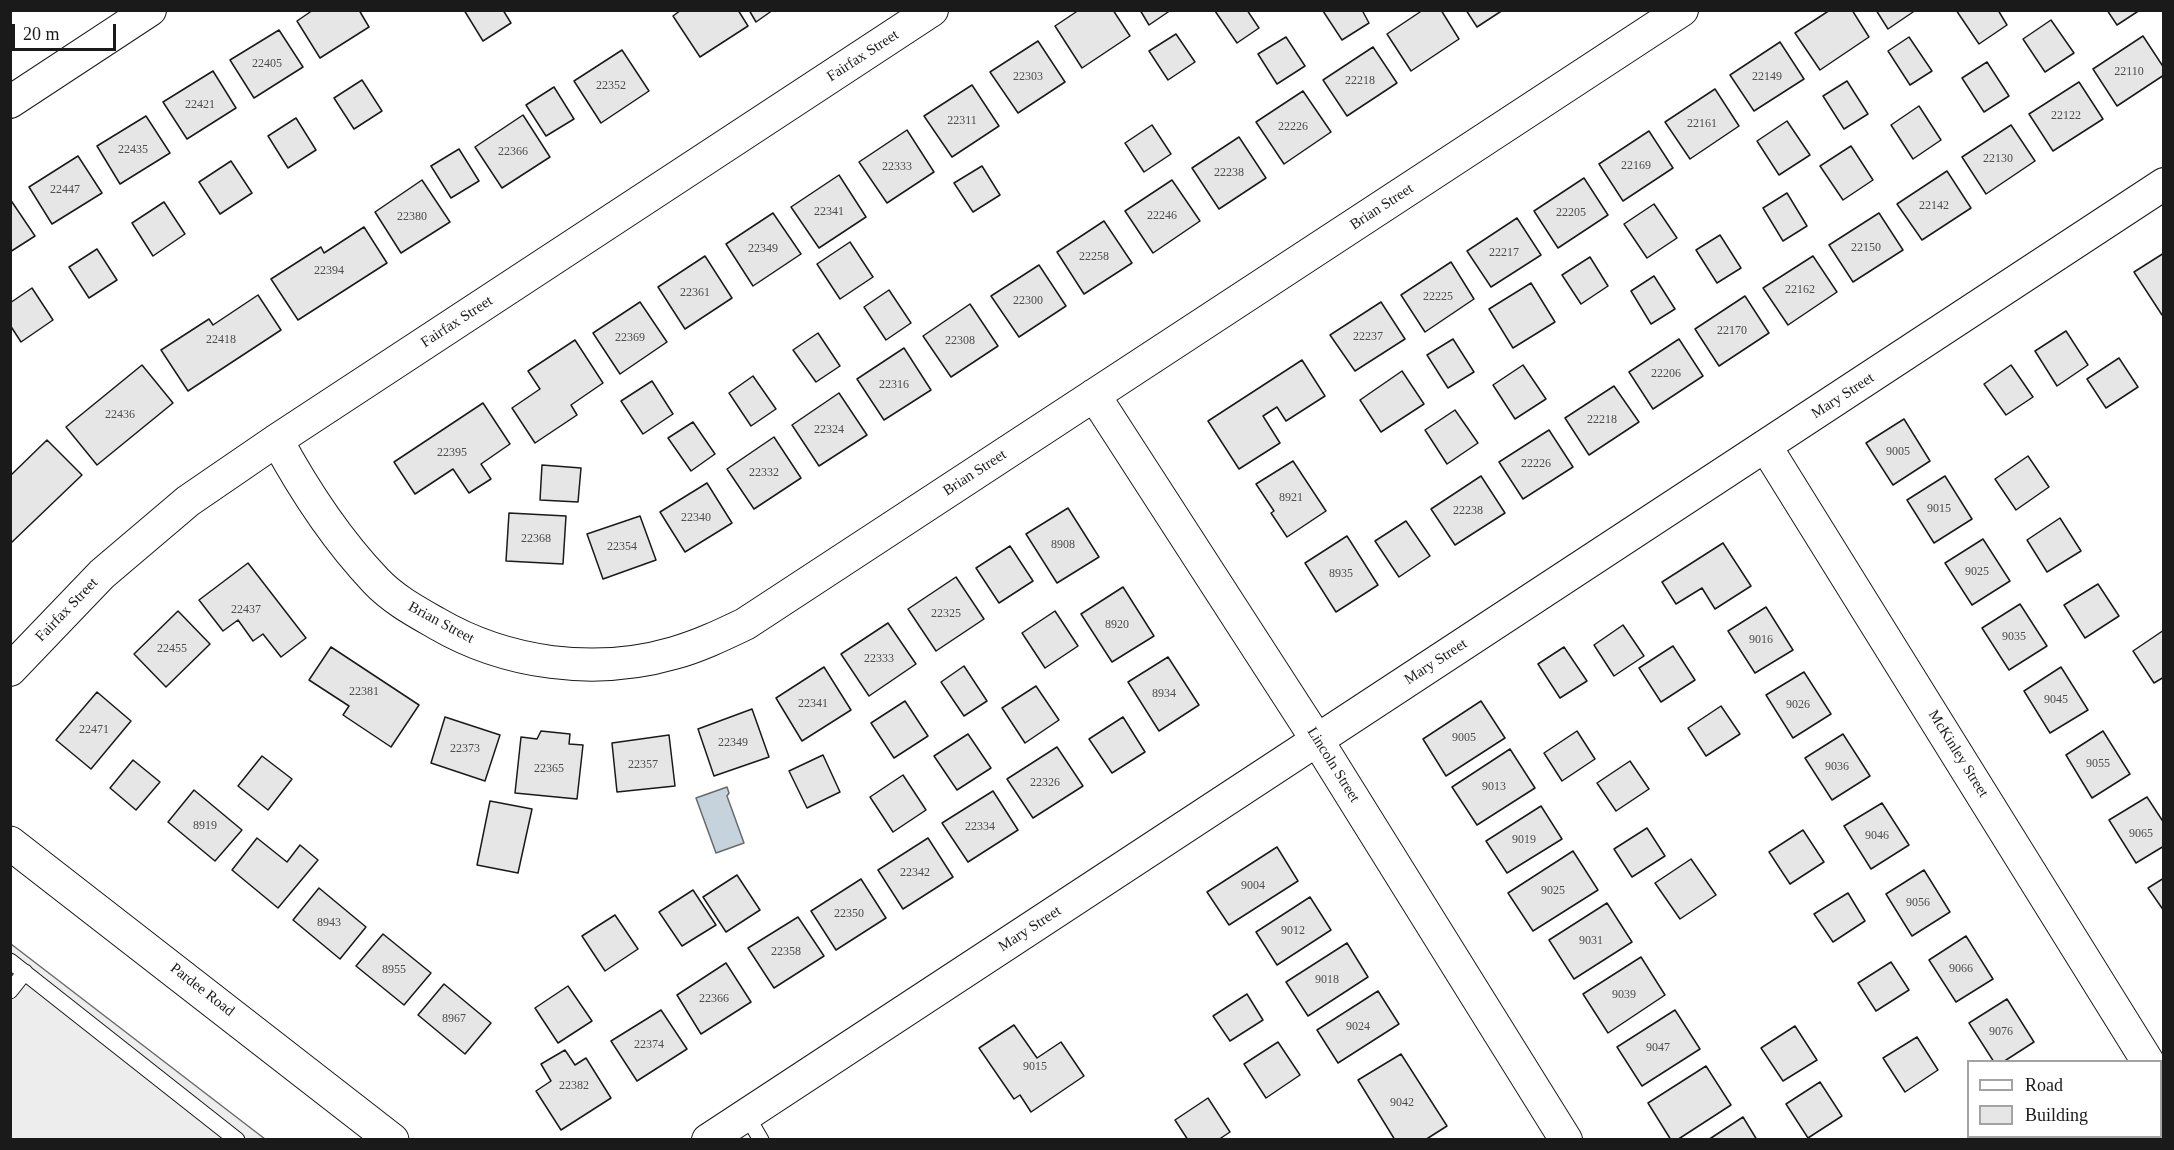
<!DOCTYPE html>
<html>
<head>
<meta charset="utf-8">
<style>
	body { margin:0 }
	#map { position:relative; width:2174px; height:1150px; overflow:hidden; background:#fff; font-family:Georgia,serif }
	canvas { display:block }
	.frame { position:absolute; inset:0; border:12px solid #1a1a1a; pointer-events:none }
	.legend { position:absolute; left:1967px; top:1060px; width:195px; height:78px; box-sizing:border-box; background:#fff; border:2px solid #a3a3a3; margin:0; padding:8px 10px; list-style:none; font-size:18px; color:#1a1a1a }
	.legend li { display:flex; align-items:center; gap:12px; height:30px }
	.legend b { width:30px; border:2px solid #a3a3a3 }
	.scale { position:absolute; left:12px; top:24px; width:104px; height:27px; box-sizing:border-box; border:3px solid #1a1a1a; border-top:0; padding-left:8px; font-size:18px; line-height:21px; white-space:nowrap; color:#1a1a1a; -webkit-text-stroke:4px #fff; paint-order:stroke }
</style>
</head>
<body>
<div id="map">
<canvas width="2174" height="1150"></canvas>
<div class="frame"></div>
<ul class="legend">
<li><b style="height:8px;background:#fff"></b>Road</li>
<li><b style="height:16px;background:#e6e6e6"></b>Building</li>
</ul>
<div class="scale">20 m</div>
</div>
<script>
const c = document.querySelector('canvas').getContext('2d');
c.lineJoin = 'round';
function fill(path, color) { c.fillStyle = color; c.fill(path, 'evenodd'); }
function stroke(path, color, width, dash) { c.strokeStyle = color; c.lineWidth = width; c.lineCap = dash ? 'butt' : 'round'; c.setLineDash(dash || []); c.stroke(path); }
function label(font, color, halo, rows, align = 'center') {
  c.font = font + ' Georgia,serif'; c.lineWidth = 4.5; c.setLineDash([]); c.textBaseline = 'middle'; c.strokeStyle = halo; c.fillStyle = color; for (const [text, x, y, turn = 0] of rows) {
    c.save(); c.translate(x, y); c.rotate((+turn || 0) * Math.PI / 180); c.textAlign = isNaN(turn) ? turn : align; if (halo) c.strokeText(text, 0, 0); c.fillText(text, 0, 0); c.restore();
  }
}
const parking = new Path2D(`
	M11,944L265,1139H11Z`);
fill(parking, '#ededed');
stroke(parking, '#6a6a6a', 1.5);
const water = new Path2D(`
	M727,787L729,793L727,796L744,843L716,853L696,798Z`);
fill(water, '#c6d2dc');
stroke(water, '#6a6a6a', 1.5);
const building = new Path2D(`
	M313,10H359L369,27L320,58L297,21Z
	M464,10H503L511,23L483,41Z
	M681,10H738L748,26L700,57L673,16Z
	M749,10H773L756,22Z
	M1079,10H1113L1130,36L1082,68L1055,26Z
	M1140,10H1171L1149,25Z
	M1247,10L1259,28L1237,43L1215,11Z
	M1362,10L1369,23L1342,40L1323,11Z
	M1423,10H1441L1459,39L1411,71L1387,34Z
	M1466,10H1503L1477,27Z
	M1830,10H1852L1869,37L1820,70L1795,33Z
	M1876,10H1916L1888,29Z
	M1956,10H1998L2007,25L1979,44Z
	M2107,10H2140L2117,25Z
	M2051,20L2074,53L2045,72L2023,39Z
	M279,30L303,67L254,98L230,60Z
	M1176,34L1195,62L1168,80L1149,51Z
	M2143,36L2164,68V75L2117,106L2093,69Z
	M1286,37L1305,66L1277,84L1258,54Z
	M1909,37L1932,71L1910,85L1888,51Z
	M1038,41L1065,82L1018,113L990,72Z
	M1780,42L1804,79L1754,111L1730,75Z
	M1373,47L1397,83L1347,116L1323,80Z
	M622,50L649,91L601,123L574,81Z
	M1987,62L2009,96L1984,112L1962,78Z
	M213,71L236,108L187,139L163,102Z
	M362,80L382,111L354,129L334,98Z
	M1847,81L1868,114L1844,129L1823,96Z
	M2079,82L2103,119L2053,151L2029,114Z
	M972,85L999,126L952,157L924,116Z
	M554,87L574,119L546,136L526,105Z
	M1715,89L1739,126L1690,159L1665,122Z
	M1303,91L1331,132L1284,164L1256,122Z
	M1919,106L1941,140L1913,159L1891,125Z
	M523,115L550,157L502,188L475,147Z
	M146,116L170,153L120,184L97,146Z
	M296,118L316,150L288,168L268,136Z
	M1787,121L1810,155L1779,175L1757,141Z
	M1152,125L1171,154L1144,172L1125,143Z
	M2011,125L2035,161L1986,194L1962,157Z
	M907,130L934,172L887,203L859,162Z
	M1649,131L1673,168L1623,201L1599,164Z
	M1239,137L1266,178L1219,209L1192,168Z
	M1851,146L1873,180L1843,200L1820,166Z
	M459,149L479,181L451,198L431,166Z
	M78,156L102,193L52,224L29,187Z
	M231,161L252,193L220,214L199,182Z
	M982,166L1000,195L973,212L954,183Z
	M1947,171L1971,208L1922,240L1897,204Z
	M839,175L866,217L819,248L791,207Z
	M1584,178L1608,215L1558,248L1534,211Z
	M422,180L450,222L401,253L375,212Z
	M1172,180L1200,221L1153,253L1125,211Z
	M1787,193L1807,226L1783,241L1763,208Z
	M10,199L35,236L10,252Z
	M164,202L185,234L153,256L132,223Z
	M1654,204L1677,238L1647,258L1624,224Z
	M773,213L801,254L753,286L726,244Z
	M1879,213L1903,250L1853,282L1829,245Z
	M1517,218L1541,255L1491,287L1467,251Z
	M1104,221L1132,263L1084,294L1057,252Z
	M364,227L387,263L298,320L271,279L321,247L324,253Z
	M1720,235L1741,268L1717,283L1696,250Z
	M850,242L873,277L840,299L817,264Z
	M97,249L117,280L89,298L69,267Z
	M2164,253V313L2162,315L2134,272Z
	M705,256L732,298L685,329L658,287Z
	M1813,256L1837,292L1788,325L1763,288Z
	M1590,257L1608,286L1581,304L1562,275Z
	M1451,262L1474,299L1425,332L1401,295Z
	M1039,265L1066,306L1019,337L991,296Z
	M1654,276L1675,309L1651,324L1631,291Z
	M1531,283L1555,322L1513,348L1489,309Z
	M32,288L53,320L21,342L10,325V303Z
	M889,290L911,323L886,340L864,307Z
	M258,295L281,330L188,391L161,350L209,319L213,325Z
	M1745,296L1769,333L1719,366L1695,329Z
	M640,302L667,342L620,374L593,333Z
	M1381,302L1405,339L1355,371L1330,335Z
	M970,304L998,346L951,377L923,336Z
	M2066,331L2088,365L2057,386L2035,351Z
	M818,333L840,366L816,382L793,350Z
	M1453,339L1474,372L1448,388L1427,355Z
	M1679,339L1703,376L1653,409L1629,372Z
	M575,340L603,383L571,405L577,415L535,443L512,408L540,389L528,371Z
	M904,348L931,390L884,420L857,379Z
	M2119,358L2138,387L2106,408L2087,379Z
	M1302,360L1325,396L1286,421L1277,407L1263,416L1280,443L1239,469L1208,421Z
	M142,365L173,403L97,465L66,427Z
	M1523,365L1546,399L1515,419L1493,385Z
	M2011,365L2033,397L2006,415L1984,384Z
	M1402,371L1424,404L1381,432L1360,400Z
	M753,376L776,409L751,426L729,393Z
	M652,381L673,414L643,434L621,401Z
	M1614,386L1639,422L1589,455L1565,418Z
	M839,393L867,435L819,466L792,425Z
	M483,403L510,444L481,464L491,479L469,493L453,469L415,494L394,462Z
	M1455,410L1478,443L1447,464L1425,430Z
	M1904,419L1930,461L1893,485L1866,443Z
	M693,422L715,454L691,471L668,438Z
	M1549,430L1573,467L1523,499L1499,462Z
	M774,437L801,478L754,509L727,469Z
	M47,440L82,475L11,543L10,476Z
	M2028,456L2049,487L2016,510L1995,479Z
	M1293,461L1326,511L1287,537L1271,513L1274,511L1256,484Z
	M542,465L581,468L578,502L540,500Z
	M1481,476L1505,513L1455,545L1431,509Z
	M1945,476L1972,519L1934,543L1907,500Z
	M707,483L732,523L685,552L660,512Z
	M1068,508L1099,557L1057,583L1026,534Z
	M509,513L566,516L563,564L506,561Z
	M640,516L656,560L603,579L587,534Z
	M2060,518L2081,551L2047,572L2027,540Z
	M1406,521L1430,556L1399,577L1375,541Z
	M1347,536L1378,585L1336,612L1305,563Z
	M1983,539L2010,581L1972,605L1945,563Z
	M1723,543L1751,586L1715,609L1702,588L1676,604L1662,582Z
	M1010,546L1033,581L999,603L976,568Z
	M248,563L306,638L281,657L263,634L253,641L238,620L223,631L199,600Z
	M956,577L984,619L936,651L908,609Z
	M2098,584L2119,616L2085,638L2064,605Z
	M1123,587L1154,636L1112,662L1081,614Z
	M2020,604L2047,646L2009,670L1982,628Z
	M1766,607L1793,650L1755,673L1728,631Z
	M178,611L210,644L166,687L134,654Z
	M1055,611L1078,646L1045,668L1022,633Z
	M888,623L916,664L869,696L841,654Z
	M1623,625L1644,656L1614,676L1594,645Z
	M2164,630V677L2154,683L2133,651Z
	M1673,646L1695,680L1661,702L1639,668Z
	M331,647L419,705L391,747L343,715L349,706L309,680Z
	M1564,647L1587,681L1560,698L1538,664Z
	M1168,657L1199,705L1159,731L1128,682Z
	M964,666L987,701L964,716L941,682Z
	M824,667L851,710L802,741L776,698Z
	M2061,667L2088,710L2050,733L2024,691Z
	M1804,672L1831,714L1793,738L1766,695Z
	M1036,686L1059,720L1025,743L1002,708Z
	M97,692L131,721L91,769L56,740Z
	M905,701L928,736L894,758L871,723Z
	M1481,701L1505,738L1446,776L1423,739Z
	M1721,706L1740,734L1706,756L1688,728Z
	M752,709L769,757L714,776L698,729Z
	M445,717L500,735L485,781L431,763Z
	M1123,717L1145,752L1112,773L1089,739Z
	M541,731L570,734L569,744L583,745L577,799L515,793L521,737L537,739Z
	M1577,731L1595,759L1562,781L1544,753Z
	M2103,731L2130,774L2092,798L2066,755Z
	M968,734L991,768L957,790L934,756Z
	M1843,734L1870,776L1832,800L1805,758Z
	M669,735L675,786L617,792L612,743Z
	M1057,747L1083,786L1033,818L1007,779Z
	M1510,749L1535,788L1477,825L1452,787Z
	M823,755L840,792L807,808L789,771Z
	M262,756L292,779L268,810L238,786Z
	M133,760L160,782L136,810L110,788Z
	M1630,761L1649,789L1616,811L1597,783Z
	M903,775L926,810L893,832L870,797Z
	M194,790L242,830L215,861L168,822Z
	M993,791L1018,830L968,862L942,823Z
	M2147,797L2164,823V846L2136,863L2109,820Z
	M490,801L532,809L518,873L477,865Z
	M1882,803L1909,845L1871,869L1844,826Z
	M1541,806L1562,839L1507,873L1486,841Z
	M1647,828L1665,856L1632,877L1614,849Z
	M1803,830L1824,862L1790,884L1769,852Z
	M257,838L287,862L300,845L318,860L278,908L232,870Z
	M928,838L953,877L903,909L878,870Z
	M1277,847L1298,881L1229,925L1207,892Z
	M1573,851L1598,890L1533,931L1508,893Z
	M1691,859L1716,895L1680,919L1655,883Z
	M1924,870L1950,912L1912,936L1886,894Z
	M737,875L760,910L726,932L703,897Z
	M2164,878V911L2148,888Z
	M861,879L886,918L836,950L811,911Z
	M319,888L366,927L340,959L293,920Z
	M693,890L716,925L682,946L659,912Z
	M1848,893L1865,921L1833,942L1814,914Z
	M1310,897L1331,930L1277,965L1256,932Z
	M1607,903L1632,942L1574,979L1549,940Z
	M615,915L638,949L605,971L582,936Z
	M798,917L824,956L774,988L748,948Z
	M383,934L431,973L404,1005L356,966Z
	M1966,936L1993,979L1956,1002L1929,960Z
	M1347,943L1368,977L1308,1016L1286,982Z
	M1641,957L1665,995L1608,1033L1583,994Z
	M1891,962L1909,990L1876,1011L1858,983Z
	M726,963L751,1002L701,1034L677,995Z
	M444,984L491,1023L465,1054L418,1015Z
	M568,986L592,1021L558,1043L535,1008Z
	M1378,991L1399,1024L1338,1063L1317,1030Z
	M1247,994L1263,1020L1230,1041L1213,1016Z
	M2007,999L2034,1042L2003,1062H1994L1969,1023Z
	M661,1010L687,1049L637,1081L611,1041Z
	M1675,1010L1700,1049L1642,1086L1617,1047Z
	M1014,1025L1037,1058L1061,1042L1084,1076L1031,1112L1020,1095L1014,1099L979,1048Z
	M1795,1026L1817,1060L1783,1081L1761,1048Z
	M1917,1037L1938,1070L1905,1092L1883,1058Z
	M1278,1042L1300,1075L1266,1098L1244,1064Z
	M565,1050L575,1065L586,1058L611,1098L561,1130L536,1091L551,1081L541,1064Z
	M1401,1054L1447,1126L1425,1140H1395L1358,1080Z
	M1706,1066L1731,1105L1677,1140H1671L1648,1103Z
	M1820,1082L1842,1116L1808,1138L1786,1104Z
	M1208,1098L1230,1132L1218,1140H1188L1175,1120Z
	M1743,1117L1757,1140H1708Z
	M2071,1136H2098L2099,1140H2066Z`);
fill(building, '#e6e6e6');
stroke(building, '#1a1a1a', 1.5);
const lane = new Path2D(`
	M10,961L237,1140
	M10,991L25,972
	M746,1114L761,1140`);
const street = new Path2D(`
	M10,102L150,10
	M1094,395L1317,740L1566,1140
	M277,440C304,490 337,540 376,581C393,599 415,611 436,623C506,664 595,676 674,653C699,646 722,635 745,624L1682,10
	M1766,447L2148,1062
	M10,670L102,574L188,501L277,440L932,10
	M2160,1081L2164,1086
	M708,1140L2164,184`);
const secondary = new Path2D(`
	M10,843L392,1140`);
stroke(lane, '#1a1a1a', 17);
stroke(street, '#1a1a1a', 34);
stroke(secondary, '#1a1a1a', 35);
stroke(lane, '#fff', 15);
stroke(street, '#fff', 32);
stroke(secondary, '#fff', 33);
label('12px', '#4d4d4d', null, [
	["22405",267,64],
	["22110",2129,72],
	["22303",1028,77],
	["22149",1767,77],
	["22218",1360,81],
	["22352",611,86],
	["22421",200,105],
	["22122",2066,116],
	["22311",962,121],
	["22161",1702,124],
	["22226",1293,127],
	["22435",133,150],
	["22366",513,152],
	["22130",1998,159],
	["22169",1636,166],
	["22333",897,167],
	["22238",1229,173],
	["22447",65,190],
	["22142",1934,206],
	["22341",829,212],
	["22205",1571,213],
	["22246",1162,216],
	["22380",412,217],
	["22150",1866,248],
	["22349",763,249],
	["22217",1504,253],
	["22258",1094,257],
	["22394",329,271],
	["22162",1800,290],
	["22361",695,293],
	["22225",1438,297],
	["22300",1028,301],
	["22170",1732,331],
	["22237",1368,337],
	["22369",630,338],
	["22418",221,340],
	["22308",960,341],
	["22206",1666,374],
	["22316",894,385],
	["22436",120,415],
	["22218",1602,420],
	["22324",829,430],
	["9005",1898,452],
	["22395",452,453],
	["22226",1536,464],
	["22332",764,473],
	["8921",1291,498],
	["9015",1939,509],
	["22238",1468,511],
	["22340",696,518],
	["22368",536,539],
	["8908",1063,545],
	["22354",622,547],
	["9025",1977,572],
	["8935",1341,574],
	["22437",246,610],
	["22325",946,614],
	["8920",1117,625],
	["9035",2014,637],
	["9016",1761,640],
	["22455",172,649],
	["22333",879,659],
	["22381",364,692],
	["8934",1164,694],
	["9045",2056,700],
	["22341",813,704],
	["9026",1798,705],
	["22471",94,730],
	["9005",1464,738],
	["22349",733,743],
	["22373",465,749],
	["9055",2098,764],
	["22357",643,765],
	["9036",1837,767],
	["22365",549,769],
	["22326",1045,783],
	["9013",1494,787],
	["8919",205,826],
	["22334",980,827],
	["9065",2141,834],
	["9046",1877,836],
	["9019",1524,840],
	["22342",915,873],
	["9004",1253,886],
	["9025",1553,891],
	["9056",1918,903],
	["22350",849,914],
	["8943",329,923],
	["9012",1293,931],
	["9031",1591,941],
	["22358",786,952],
	["9066",1961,969],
	["8955",394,970],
	["9018",1327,980],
	["9039",1624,995],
	["22366",714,999],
	["8967",454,1019],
	["9024",1358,1027],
	["9076",2001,1032],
	["22374",649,1045],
	["9047",1658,1048],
	["9015",1035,1067],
	["22382",574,1086],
	["9042",1402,1103]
]);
label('15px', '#1a1a1a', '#fff', [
	["Fairfax Street",863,56,-33],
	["Brian Street",1382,207,-33],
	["Fairfax Street",457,322,-33],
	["Mary Street",1843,396,-33],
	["Brian Street",975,473,-33],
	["Fairfax Street",67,610,-46],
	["Brian Street",441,623,28],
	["Mary Street",1436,662,-33],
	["McKinley Street",1958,754,58],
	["Lincoln Street",1333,765,58],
	["Mary Street",1030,929,-33],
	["Pardee Road",202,990,38]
]);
</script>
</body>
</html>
